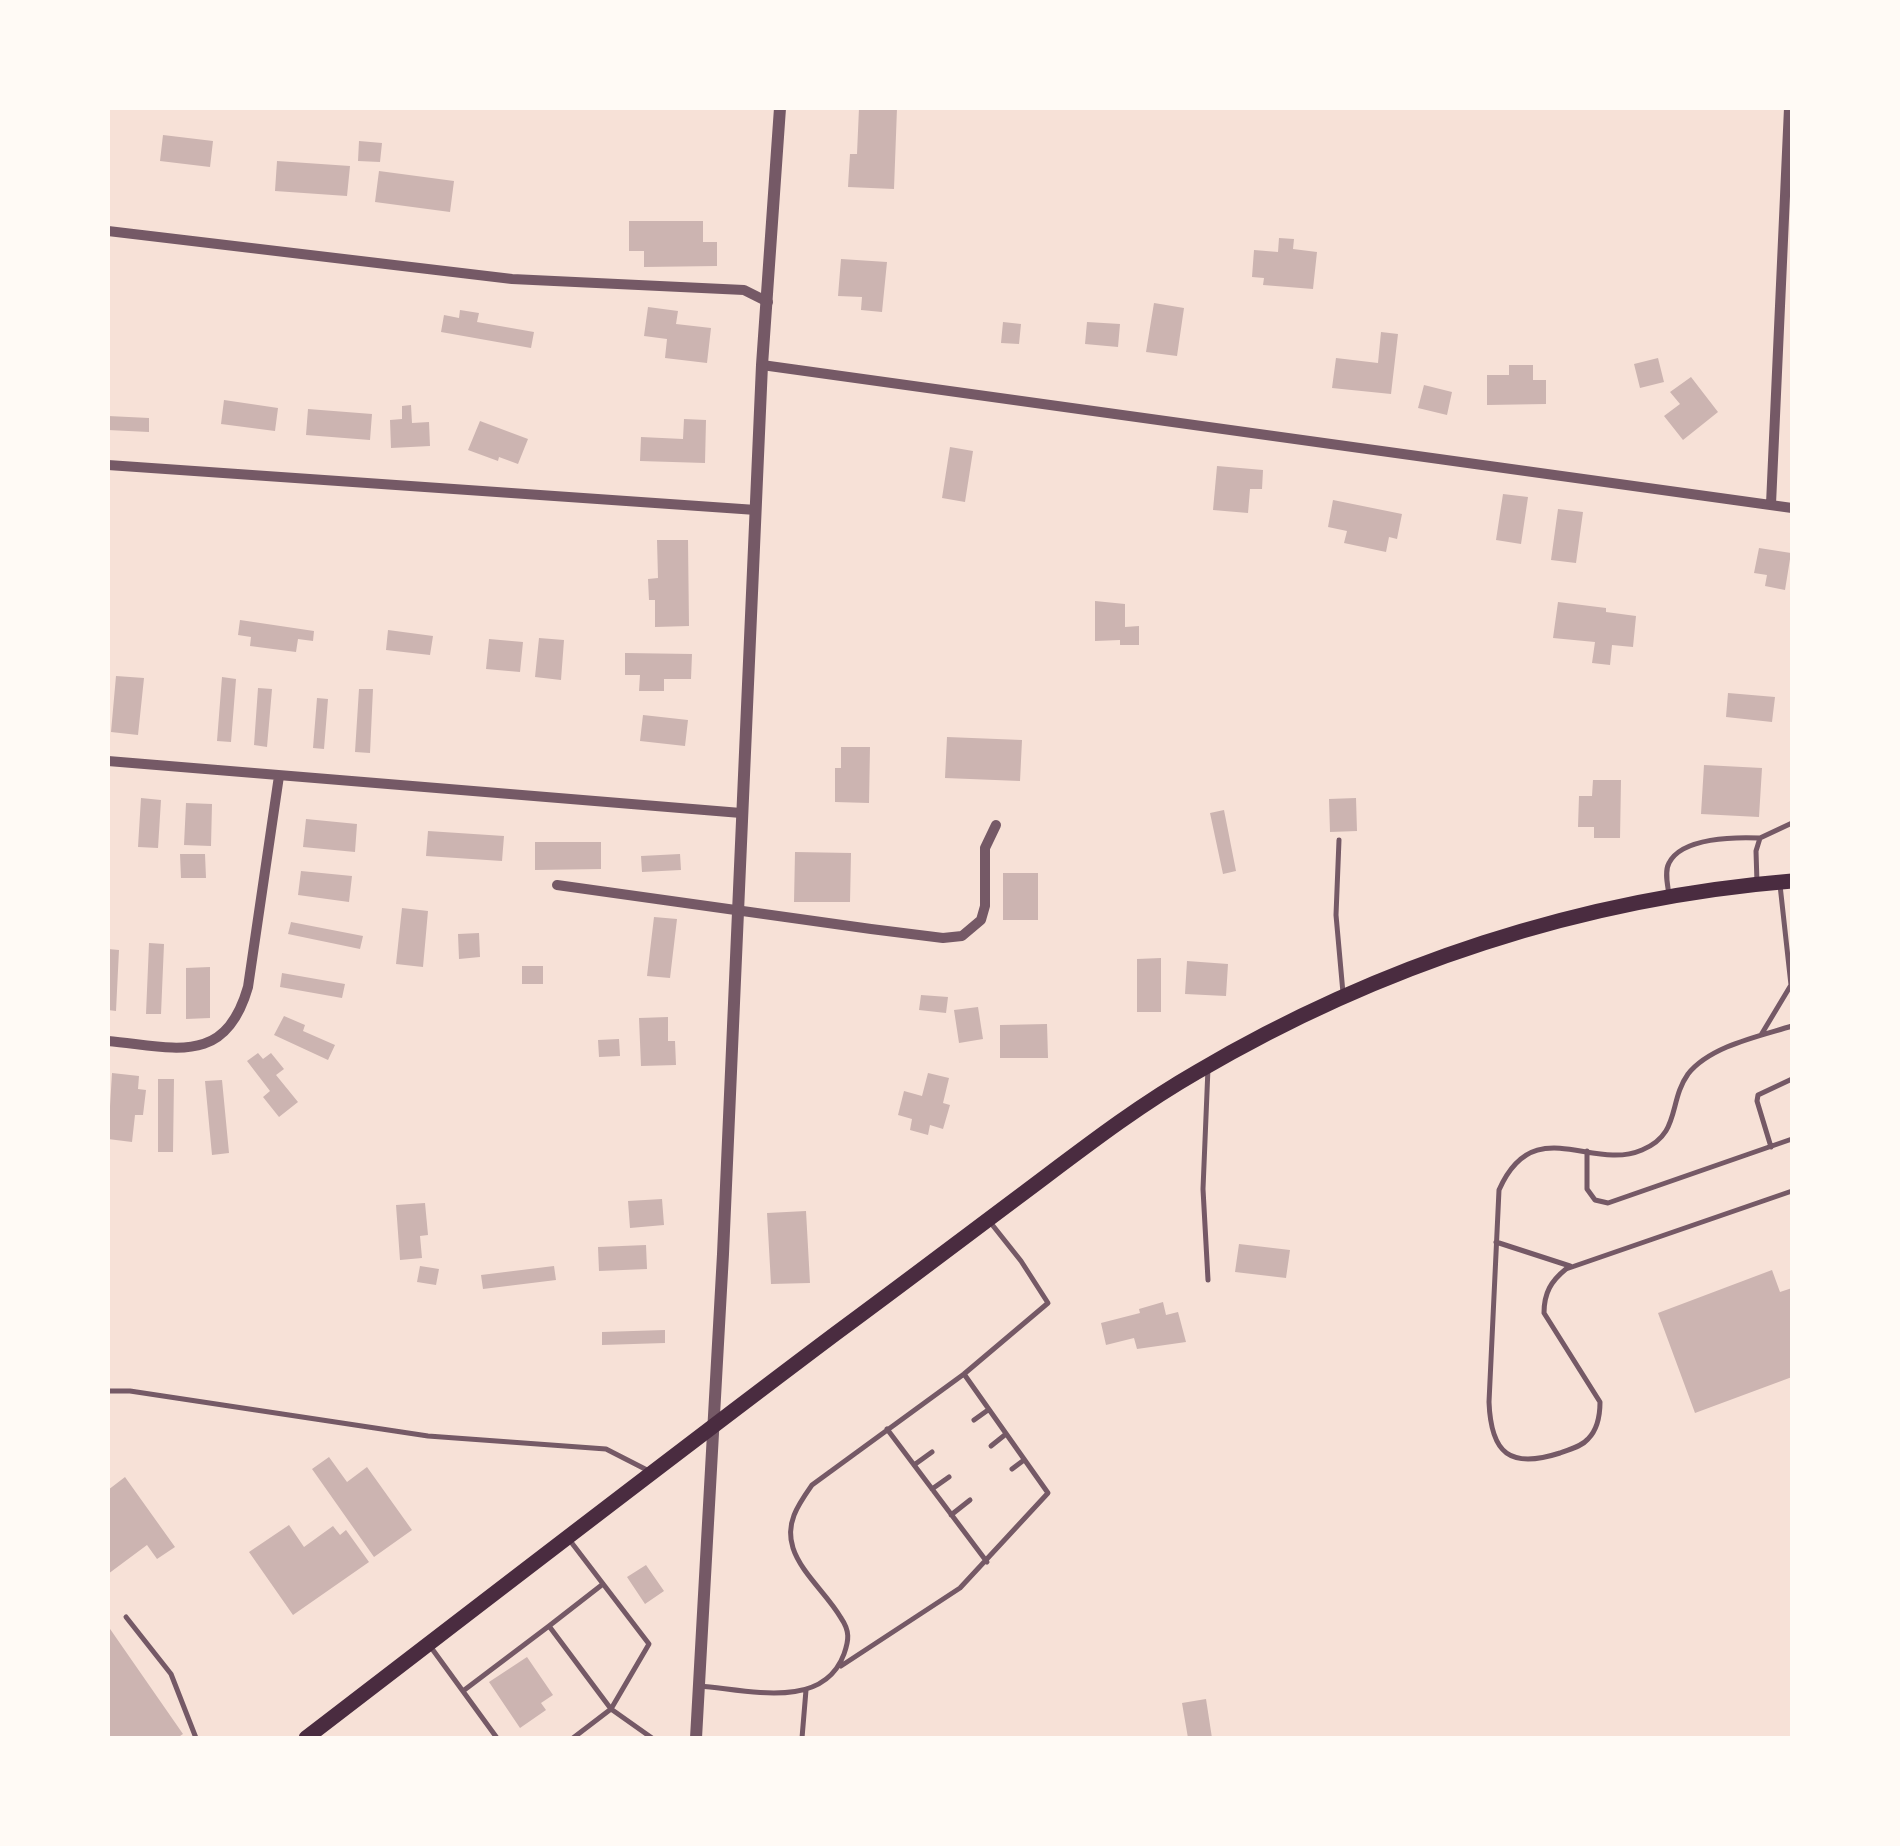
<!DOCTYPE html>
<html>
<head>
<meta charset="utf-8">
<style>
	body { margin:0 }
	#map { position:relative; width:1900px; height:1846px; overflow:hidden; background:#f7e1d7; font-family:Karla,sans-serif }
	canvas { display:block }
	.frame { position:absolute; inset:0; border:110px solid #fffaf5; pointer-events:none }
</style>
</head>
<body>
<div id="map">
<canvas width="1900" height="1846"></canvas>
<div class="frame"></div>
</div>
<script>
const c = document.querySelector('canvas').getContext('2d');
c.lineJoin = 'round';
function fill(path, color) { c.fillStyle = color; c.fill(path, 'evenodd'); }
function stroke(path, color, width, dash) { c.strokeStyle = color; c.lineWidth = width; c.lineCap = dash ? 'butt' : 'round'; c.setLineDash(dash || []); c.stroke(path); }
fill(new Path2D(`
	M859,108H897L894,189L848,187L850,154H857Z
	M163,135L213,141L210,167L160,161Z
	M359,141L382,143L380,162L358,161Z
	M277,161L350,166L347,196L275,191Z
	M379,171L454,181L450,212L375,202Z
	M629,221H703V242H717V266L644,267V251H629Z
	M1279,238L1294,239L1293,249L1317,252L1313,289L1263,285L1264,278L1252,277L1254,250L1278,252Z
	M841,259L887,262L882,312L861,310L862,297L838,296Z
	M1154,303L1184,308L1177,356L1146,352Z
	M648,307L678,311L676,324L711,328L707,363L665,358L667,339L644,336Z
	M460,310L479,313L477,322L534,332L531,348L441,332L444,315L459,318Z
	M1003,322L1021,324L1019,344L1001,343Z
	M1087,322L1120,324L1118,347L1085,344Z
	M1381,332L1398,334L1391,394L1332,388L1336,358L1378,363Z
	M1658,358L1664,382L1640,388L1634,364Z
	M1509,365H1533V380H1546V404L1487,405V375H1509Z
	M1691,377L1718,412L1683,440L1664,416L1680,404L1670,392Z
	M1424,385L1452,392L1447,415L1418,408Z
	M224,400L278,408L275,431L221,424Z
	M411,405L412,423L429,422L430,446L391,448L390,420L402,419V406Z
	M308,409L372,414L370,440L306,435Z
	M108,416L149,418V432L108,430Z
	M684,419L706,420L705,463L640,461L641,437L683,439Z
	M480,421L528,439L518,464L499,457L498,461L468,450Z
	M950,447L973,451L965,502L942,498Z
	M1217,466L1263,470L1262,489H1250L1248,513L1213,510Z
	M1503,494L1528,497L1521,544L1496,540Z
	M1333,500L1402,514L1397,539L1389,537L1386,552L1344,543L1347,531L1328,527Z
	M1558,509L1583,512L1576,563L1551,560Z
	M657,540H688L689,626L655,627V600H649L648,579L658,578Z
	M1759,548L1791,553L1785,590L1765,586L1767,575L1754,573Z
	M1095,601L1125,604V627L1139,626V645H1120V640L1095,641Z
	M1558,602L1606,608V612L1636,616L1633,647L1612,645L1610,665L1592,663L1595,642L1553,638Z
	M240,620L314,631L313,641L298,639L296,652L250,646L251,637L238,635Z
	M388,630L433,636L430,655L386,650Z
	M539,638L564,640L561,680L535,677Z
	M489,639L523,642L520,672L486,669Z
	M625,653L692,654L691,679H664V691H639L640,675H625Z
	M116,676L144,678L138,735L111,732Z
	M222,677L236,679L231,742L217,741Z
	M258,688L272,689L267,747L254,745Z
	M359,689H373L370,753L355,752Z
	M1728,693L1775,697L1772,722L1726,717Z
	M317,698L328,699L324,749L313,748Z
	M643,715L688,720L685,746L640,741Z
	M947,737L1022,740L1020,781L945,778Z
	M841,747H870L869,803L835,802V768H841Z
	M1704,765L1762,768L1759,817L1701,814Z
	M1593,780H1621L1620,838H1594V827H1578L1579,796H1592Z
	M141,798L161,800L158,848L138,847Z
	M1356,798L1357,831L1330,832L1329,799Z
	M186,803L212,804L211,846L184,845Z
	M1224,810L1236,871L1223,874L1210,813Z
	M306,819L357,824L355,852L303,847Z
	M428,831L504,836L502,861L426,856Z
	M535,842H601V869L535,870Z
	M795,852L851,853L850,902H794Z
	M180,854H205L206,878H181Z
	M680,854L681,870L642,872L641,856Z
	M301,871L352,876L349,902L298,895Z
	M1003,873H1038V920H1003Z
	M402,908L428,911L423,967L396,964Z
	M654,917L677,919L670,978L647,976Z
	M291,922L363,936L360,949L288,934Z
	M479,933L480,957L459,959L458,934Z
	M149,943L164,944L161,1014H146Z
	M108,949L119,950L116,1011L108,1010Z
	M1161,958V1012H1137V959Z
	M1187,961L1228,964L1226,996L1185,994Z
	M522,966H543V984H522Z
	M210,967V1018L186,1019V968Z
	M282,973L345,984L342,998L280,987Z
	M921,995L948,997L946,1013L919,1010Z
	M978,1007L983,1039L959,1043L954,1010Z
	M284,1016L305,1025L303,1031L335,1045L328,1060L274,1035Z
	M668,1017V1041H675L676,1065L641,1066L639,1018Z
	M1047,1024L1048,1058H1000V1025Z
	M619,1039L620,1056L599,1057L598,1040Z
	M258,1053L263,1059L271,1053L284,1069L276,1075L298,1102L279,1117L263,1097L270,1091L247,1061Z
	M112,1073L139,1076L138,1089L146,1090L143,1115H135L132,1142L108,1139Z
	M928,1073L949,1078L943,1103L950,1105L943,1129L930,1125L928,1135L910,1130L912,1119L898,1115L904,1091L922,1096Z
	M158,1079H174L173,1152H158Z
	M222,1080L229,1153L212,1155L205,1081Z
	M662,1199L664,1225L630,1228L628,1201Z
	M425,1203L428,1235L420,1236L422,1258L400,1260L396,1205Z
	M806,1211L810,1283L771,1284L767,1213Z
	M1239,1244L1290,1250L1286,1278L1235,1272Z
	M646,1245L647,1269L599,1271L598,1247Z
	M420,1266L439,1269L436,1285L417,1282Z
	M554,1266L556,1280L483,1289L481,1275Z
	M1772,1270L1780,1292L1792,1288V1377L1695,1413L1658,1313Z
	M1163,1302L1166,1315L1178,1312L1186,1342L1137,1349L1134,1338L1106,1345L1101,1323L1140,1313L1139,1309Z
	M665,1330V1343L602,1345V1332Z
	M329,1457L347,1482L367,1467L412,1530L374,1557L312,1469Z
	M125,1477L175,1547L157,1559L147,1545L108,1574V1490Z
	M289,1525L304,1547L333,1526L340,1535L346,1530L369,1562L293,1615L249,1552Z
	M646,1565L664,1591L645,1604L627,1577Z
	M108,1626L183,1734L177,1738H108Z
	M527,1657L553,1695L541,1703L546,1710L520,1728L489,1682Z
	M1206,1699L1212,1738H1188L1182,1703Z`), '#ccb4b1');
stroke(new Path2D(`
	M1339,840L1336,915L1343,993
	M1757,883L1756,851L1760,838L1792,823
	M1669,895C1668,886 1664,872 1669,863C1682,837 1736,837 1760,838
	M1792,1026C1760,1036 1710,1046 1688,1074C1668,1102 1681,1134 1642,1150C1591,1172 1534,1111 1499,1190L1489,1402C1491,1454 1510,1469 1560,1453C1570,1449 1581,1447 1588,1439C1598,1429 1600,1414 1600,1402L1544,1313C1544,1293 1551,1281 1566,1269L1792,1191
	M1761,1035L1791,985L1780,885
	M1771,1147L1757,1101L1758,1095L1792,1079
	M1587,1151V1189L1595,1200L1608,1203L1792,1139
	M1496,1242L1570,1266
	M1208,1280L1203,1189L1208,1068
	M108,1391H130L428,1436L606,1449L649,1471
	M974,1420L988,1410
	M887,1429L987,1562
	M991,1446L1006,1434
	M914,1465L932,1452
	M1012,1469L1024,1460
	M932,1489L949,1477
	M951,1515L970,1500
	M568,1538L649,1644L611,1709L573,1738
	M603,1584L549,1626L611,1709L652,1738
	M126,1617L171,1674L196,1738
	M430,1646L497,1738
	M841,1666L960,1588L1048,1493L964,1374
	M700,1686C748,1690 823,1711 844,1654C849,1640 850,1631 841,1618C828,1595 801,1573 793,1548C785,1523 798,1505 812,1485L964,1374L1048,1303L1021,1261L990,1222
	M463,1691L549,1626
	M802,1738L806,1690`), '#755966', 5);
stroke(new Path2D(`
	M108,231L512,279L744,290L768,302
	M762,365L1792,508
	M108,465L756,510
	M1771,504L1789,108
	M108,761L741,813
	M557,885L871,929L943,938L962,936L981,920L985,906V848L996,825
	M108,1041C174,1047 225,1067 248,987L279,776`), '#755966', 10);
stroke(new Path2D(`
	M696,1738L723,1254L762,365L780,108`), '#755966', 12);
stroke(new Path2D(`
	M306,1738C482,1603 658,1467 835,1334C899,1287 962,1239 1025,1192C1081,1150 1136,1107 1197,1072C1379,965 1582,898 1792,881`), '#4a2c40', 15);
</script>
</body>
</html>
